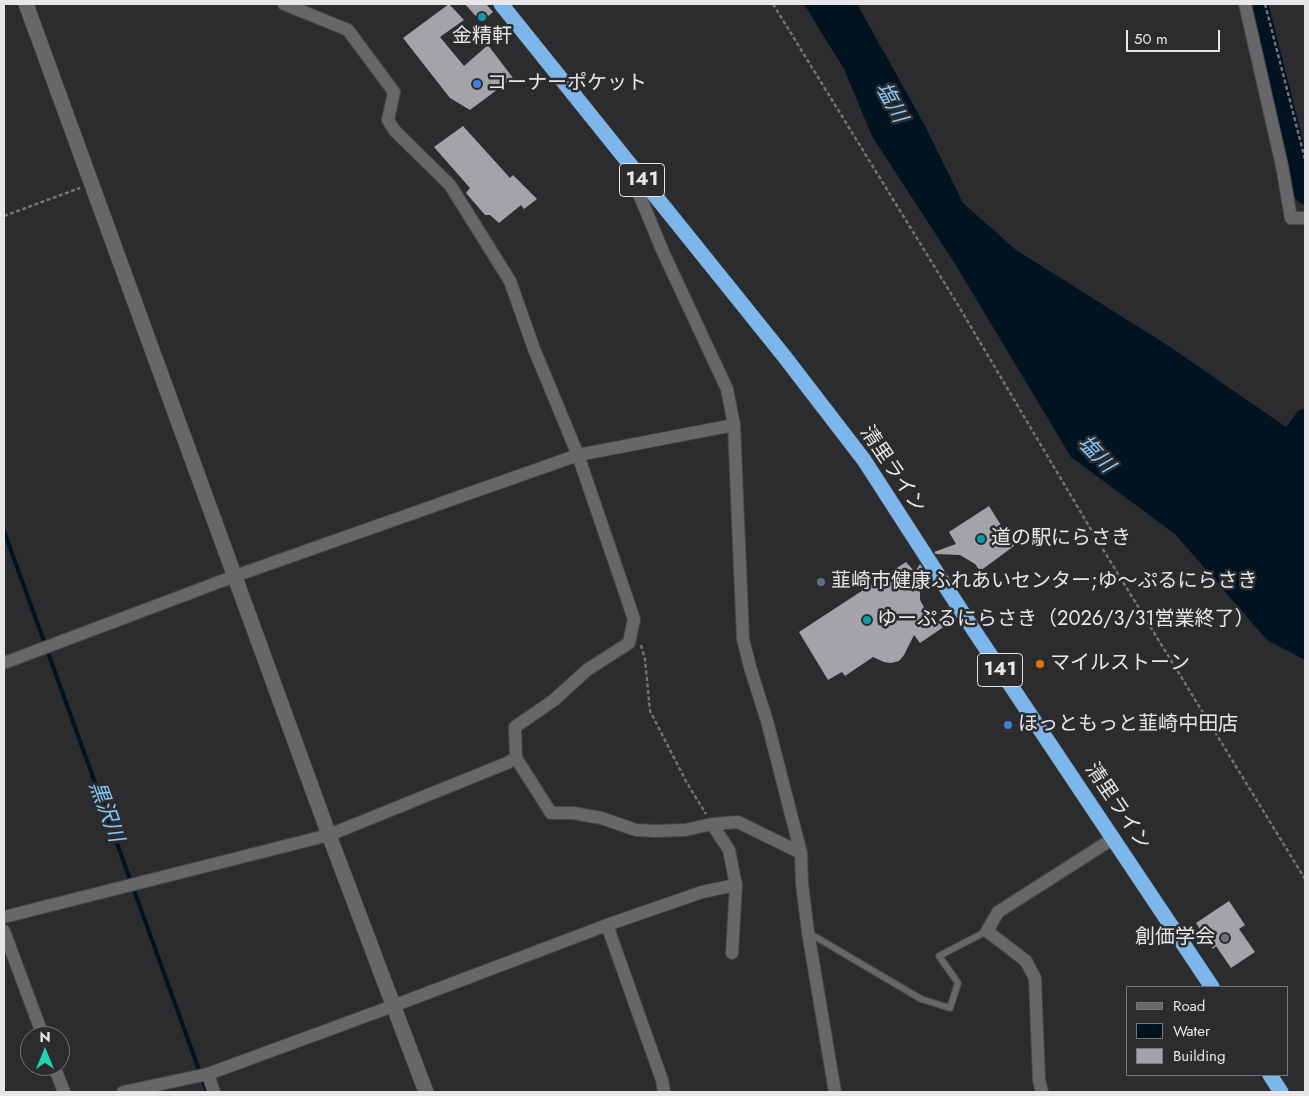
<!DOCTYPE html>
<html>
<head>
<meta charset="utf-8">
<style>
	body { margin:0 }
	#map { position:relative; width:1309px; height:1096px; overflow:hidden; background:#2c2c2f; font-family:Jost,sans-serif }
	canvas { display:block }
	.frame { position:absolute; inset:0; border:5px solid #e7e7e9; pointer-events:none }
	.legend { position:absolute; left:1126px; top:986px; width:162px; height:90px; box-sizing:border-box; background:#2c2c2f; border:1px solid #777779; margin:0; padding:6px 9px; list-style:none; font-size:15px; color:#e7e7e9 }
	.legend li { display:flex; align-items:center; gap:10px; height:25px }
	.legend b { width:25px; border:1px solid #777779 }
	.north { position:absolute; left:20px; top:1026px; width:50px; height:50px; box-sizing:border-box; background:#2c2c2f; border:1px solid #777779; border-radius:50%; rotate:0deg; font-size:14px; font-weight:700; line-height:20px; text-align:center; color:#e7e7e9 }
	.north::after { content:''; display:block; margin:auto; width:18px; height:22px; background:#1ed5b0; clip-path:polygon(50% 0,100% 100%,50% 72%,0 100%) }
	.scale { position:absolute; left:1126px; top:30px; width:94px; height:22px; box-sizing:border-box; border:2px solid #e7e7e9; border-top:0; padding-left:6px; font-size:15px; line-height:18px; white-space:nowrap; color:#e7e7e9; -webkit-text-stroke:4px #2c2c2f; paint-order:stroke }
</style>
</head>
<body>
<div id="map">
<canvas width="1309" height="1096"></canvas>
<div class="frame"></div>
<ul class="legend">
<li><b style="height:6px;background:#67676a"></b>Road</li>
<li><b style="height:14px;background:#011220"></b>Water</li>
<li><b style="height:14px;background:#a4a3a7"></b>Building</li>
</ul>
<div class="north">N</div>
<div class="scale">50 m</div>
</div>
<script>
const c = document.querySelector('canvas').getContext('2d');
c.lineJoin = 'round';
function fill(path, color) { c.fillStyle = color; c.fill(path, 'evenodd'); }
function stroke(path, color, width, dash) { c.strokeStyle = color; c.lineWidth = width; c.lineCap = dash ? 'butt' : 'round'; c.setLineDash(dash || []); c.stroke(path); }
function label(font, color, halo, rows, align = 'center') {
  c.font = font + ' Jost,"Noto Sans JP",sans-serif'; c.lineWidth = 5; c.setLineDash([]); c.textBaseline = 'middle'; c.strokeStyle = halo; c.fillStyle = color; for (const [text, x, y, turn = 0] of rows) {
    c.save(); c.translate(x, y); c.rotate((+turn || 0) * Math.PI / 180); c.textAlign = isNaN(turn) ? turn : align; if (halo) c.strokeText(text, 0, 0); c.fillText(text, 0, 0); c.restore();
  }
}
fill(new Path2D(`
	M804,4H857L924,124L963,203L1016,250L1167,345L1305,440V660L1267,640L1175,534L1071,457L955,264L872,136L844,69Z`), '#011220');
stroke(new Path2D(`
	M4,531L207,1092`), '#011220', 4);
stroke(new Path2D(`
	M1257,4L1305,193
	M1281,452L1305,420`), '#011220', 22);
fill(new Path2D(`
	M449,4L464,20L440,37L464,66L488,45L513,78L470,110L450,98L403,38Z
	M465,4H486L493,12L481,22Z
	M463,126L510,178L513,175L537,199L524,209L521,205L499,223L490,215H485L466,193L470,188L434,147Z
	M989,506L1014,546L980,571L975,564L960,555L936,554L934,552L956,544L949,532Z
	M906,562L915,572L920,564L924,570L920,582V600L929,616L945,626L920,643L914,635L904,655L899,661L891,663L884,662L873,657L845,676L842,672L828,680L799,632Z
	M1229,901L1245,925L1239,929L1255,952L1231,968L1216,946L1213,949L1196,923Z`), '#a4a3a7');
const lane = new Path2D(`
	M809,933L921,999L950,1008L958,983L939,956L987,931`);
const street = new Path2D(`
	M284,4L348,30L394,92L388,120L395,131L450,185L510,281L534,349L578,455L634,619L629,643L587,670L554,700L515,727L516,758
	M1245,4L1282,166L1291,218H1305
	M627,165L663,252L727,389L734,425L743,639L750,667L767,721L801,853L802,884L808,932L835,1092
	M4,663L235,576L578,455L734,425
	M712,824L729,850L736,885L732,953
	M4,917L329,835L507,763L516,758L551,813H573L601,818L636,830L656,831L685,830L712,824L738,822L801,853
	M607,925L662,1080L664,1092
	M4,931L43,1036
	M54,1066L64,1092
	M208,1074L214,1092
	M123,1092L208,1074L393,1006L607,925L702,892L736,885
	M1042,1092L1039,1080L1035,978L1026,961L987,931L998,912L1114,838`);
const secondary = new Path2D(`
	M26,4L329,835L426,1092`);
const highway = new Path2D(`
	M501,4L784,356L864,460L975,632L1212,987
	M1270,1075L1281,1092`);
stroke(lane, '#474749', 8);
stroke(street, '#474749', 14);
stroke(secondary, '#474749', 16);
stroke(highway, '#474749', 16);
stroke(new Path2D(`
	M773,4L958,305L1096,538L1305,879
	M1265,4L1305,159
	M4,216L80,188
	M641,645L645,659L650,711L687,783L706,814`), '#737375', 2.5, [4, 2.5]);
stroke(lane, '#67676a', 6);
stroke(street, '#67676a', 12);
stroke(secondary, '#67676a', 15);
stroke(highway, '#7db6ea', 15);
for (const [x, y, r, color] of [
	[482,17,5,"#0f9aa8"],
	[477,84,5,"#3f7fe0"],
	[981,539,5,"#0f9aa8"],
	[821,582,5,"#5c6f8a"],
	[867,620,5,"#0f9aa8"],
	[1040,664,5,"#e8710a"],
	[1008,725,5,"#3f7fe0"],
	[1225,938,5,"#6b7280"]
]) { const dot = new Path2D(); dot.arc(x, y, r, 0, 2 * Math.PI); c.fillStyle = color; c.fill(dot); stroke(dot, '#2c2c2f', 2); }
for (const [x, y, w] of [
	[642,180,45],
	[1000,670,45]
]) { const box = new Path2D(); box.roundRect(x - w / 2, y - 16.5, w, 33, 4); c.fillStyle = '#2c2c2f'; c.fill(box); stroke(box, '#e7e7e9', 1); }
label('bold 19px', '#e7e7e9', null, [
	["141",642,180],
	["141",1000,670]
]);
label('20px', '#e7e7e9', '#2c2c2f', [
	["金精軒",482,37,"center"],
	["コーナーポケット",487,84],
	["道の駅にらさき",991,539],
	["韮崎市健康ふれあいセンター;ゆ～ぷるにらさき",831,582],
	["ゆーぷるにらさき（2026/3/31営業終了）",877,620],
	["マイルストーン",1050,664],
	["ほっともっと韮崎中田店",1018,725],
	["創価学会",1215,938,"right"]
], 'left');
label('20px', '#e7e7e9', '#2c2c2f', [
	["清里ライン",892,470,56],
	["清里ライン",1117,807,56]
]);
label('italic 21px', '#86cafd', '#2c2c2f', [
	["塩川",890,103,61],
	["塩川",1095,455,46],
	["黒沢川",105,812,70]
]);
</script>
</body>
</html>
